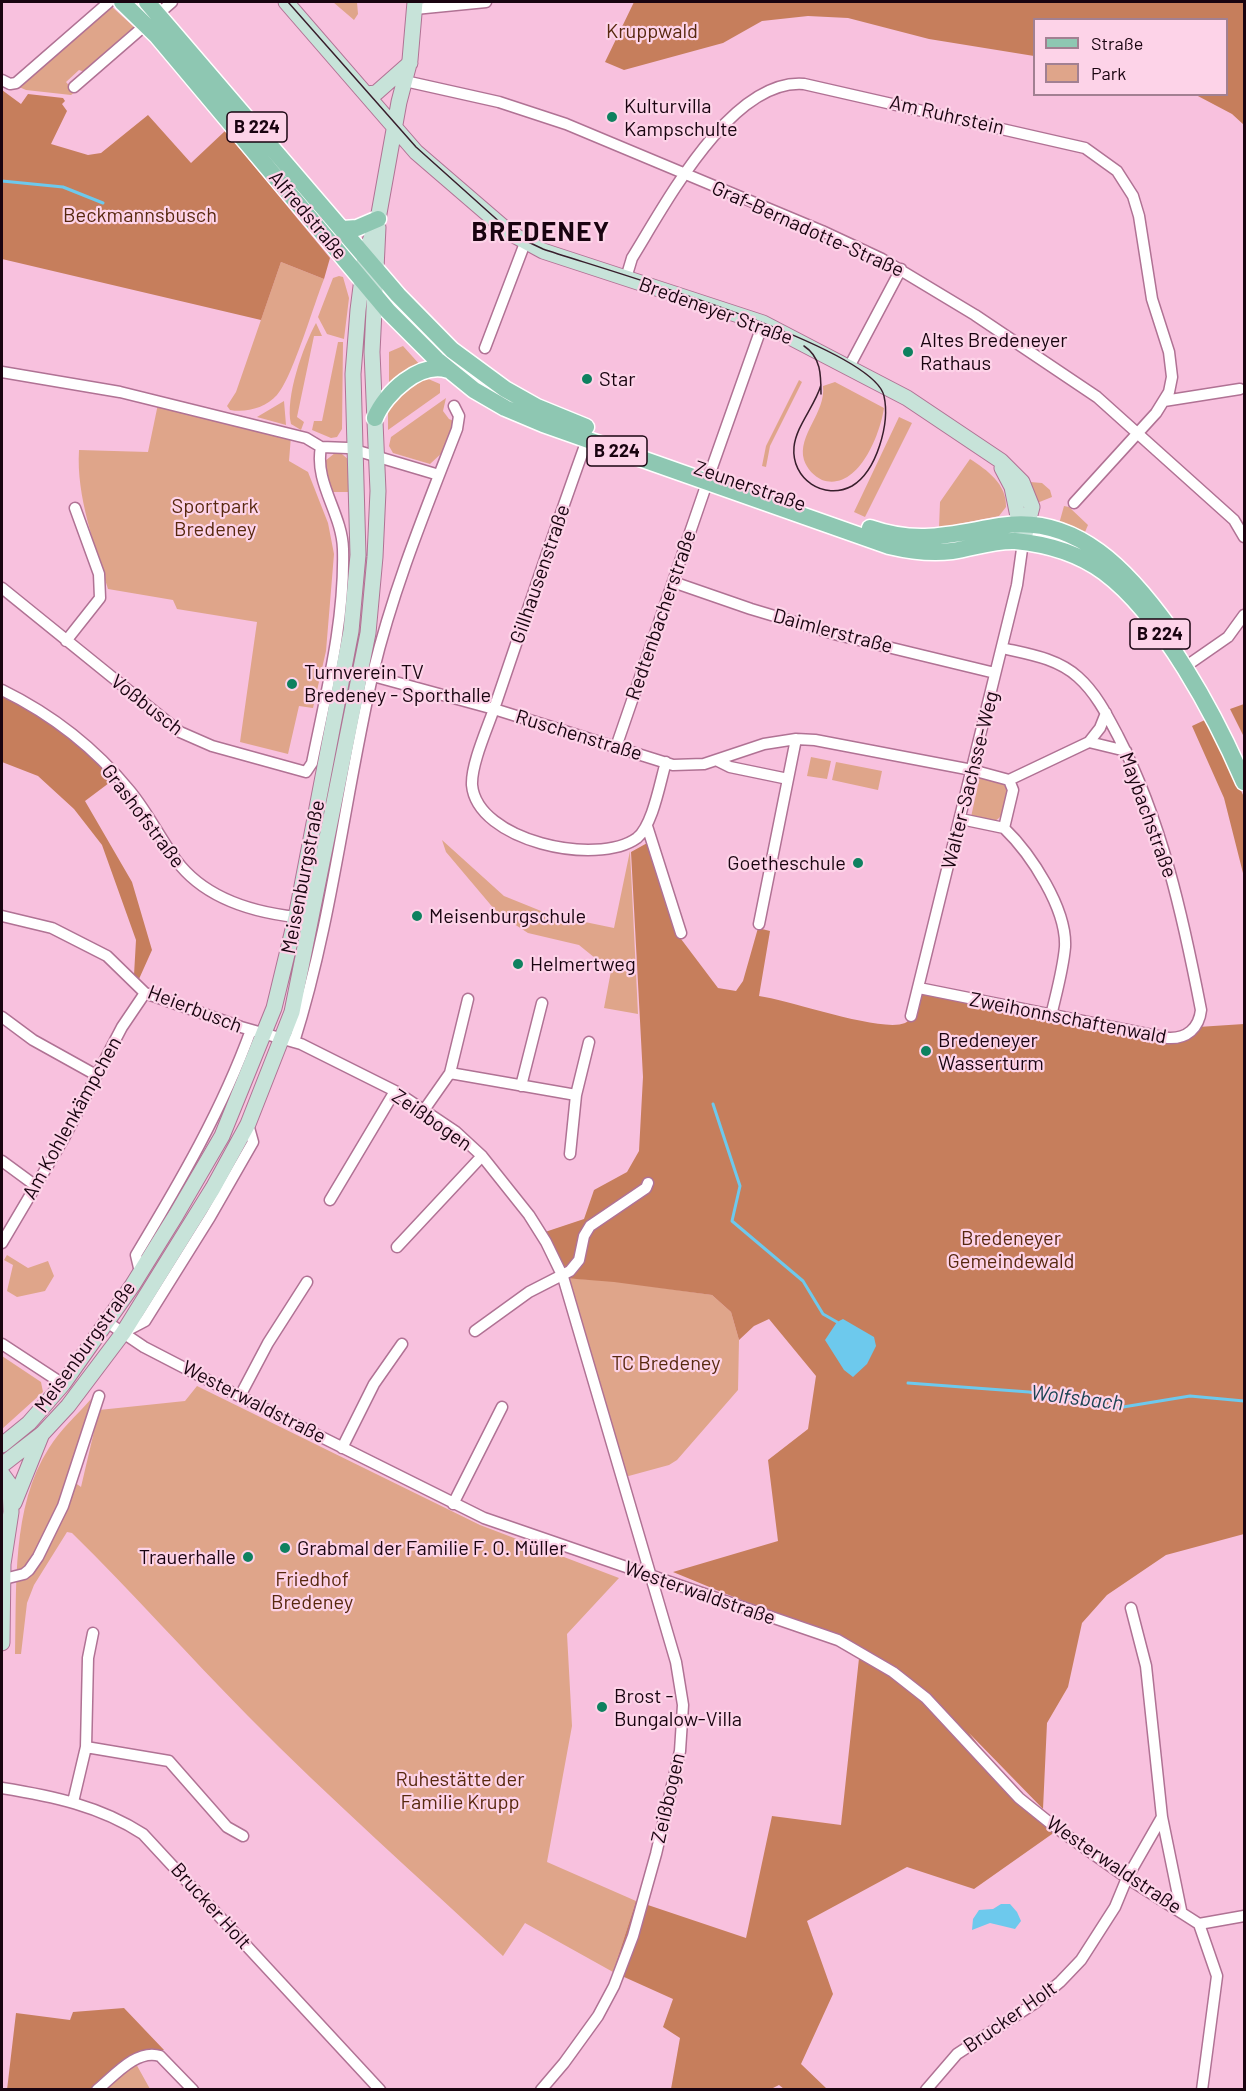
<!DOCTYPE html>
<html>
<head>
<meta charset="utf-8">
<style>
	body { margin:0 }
	#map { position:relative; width:1246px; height:2091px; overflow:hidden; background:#f8c1de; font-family:Barlow,sans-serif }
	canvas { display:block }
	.frame { position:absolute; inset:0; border:3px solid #190410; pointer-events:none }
	.legend { position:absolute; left:1033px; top:18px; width:195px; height:78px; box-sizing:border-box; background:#fdd3e8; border:2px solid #a28092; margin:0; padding:8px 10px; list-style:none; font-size:18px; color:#190410 }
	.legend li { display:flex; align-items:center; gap:12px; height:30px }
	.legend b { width:30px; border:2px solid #a28092 }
</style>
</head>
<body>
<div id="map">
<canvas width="1246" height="2091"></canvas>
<div class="frame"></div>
<ul class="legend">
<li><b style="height:8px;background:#8ec7b2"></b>Straße</li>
<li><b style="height:16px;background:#dfa58a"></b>Park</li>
</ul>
</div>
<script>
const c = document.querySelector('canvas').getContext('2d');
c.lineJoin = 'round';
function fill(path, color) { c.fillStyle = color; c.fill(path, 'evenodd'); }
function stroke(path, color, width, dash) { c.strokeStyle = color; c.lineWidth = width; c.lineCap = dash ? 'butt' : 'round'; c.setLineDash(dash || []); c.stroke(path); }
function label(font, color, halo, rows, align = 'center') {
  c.font = font + ' Barlow,sans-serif'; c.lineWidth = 4.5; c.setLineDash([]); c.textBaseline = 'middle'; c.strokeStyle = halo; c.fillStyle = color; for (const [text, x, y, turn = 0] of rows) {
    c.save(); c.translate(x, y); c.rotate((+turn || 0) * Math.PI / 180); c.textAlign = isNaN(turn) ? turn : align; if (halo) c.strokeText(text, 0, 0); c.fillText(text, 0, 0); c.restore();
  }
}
fill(new Path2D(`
	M333,2H357L358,14L354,20Z
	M111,6L134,27L85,72L79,70L66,82L75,92L71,95L26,90L19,87Z
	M281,262L324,279C314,304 292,379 277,395C265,408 246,413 230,410L227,406L236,392Z
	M339,276L343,277L349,298L344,339L327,334L318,317L333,278Z
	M316,323L322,336H314L297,417L304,422L301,430L291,424C285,397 303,347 316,323Z
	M338,342H343L342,429L337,437L331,438L312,430L314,421H322Z
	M403,346L421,366L389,391V352Z
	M426,378L440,384V393L388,430V408L404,390Z
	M799,380L802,382L770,446L766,467L762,466L766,446Z
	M835,382L884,408C880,435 858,492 822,480C814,476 807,469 804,460C797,435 826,413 823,386Z
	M446,398L443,411L449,419L456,422L444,451L430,464L393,453L389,446L391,437Z
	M284,401L286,425L257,417Z
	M158,404L291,436L289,461L308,472L328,523L334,554L326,651L313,708L299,706L288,754L240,742L257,622L177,609L173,600L108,589C95,545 76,497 79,450L148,452Z
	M899,417L912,423L865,517L854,512Z
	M335,453L342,454L350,461L352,492H333L324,472L325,461Z
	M970,459C987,470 1007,484 1006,507L999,516L939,528L940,502Z
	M1030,482L1042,483L1050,490L1052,497L1037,503Z
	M1064,506L1069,507L1088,525L1085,532L1059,524Z
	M811,757L831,761L827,779L807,776Z
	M836,762L882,771L878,790L832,780Z
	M980,776C987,778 998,779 1003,784C1012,791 1006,818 994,821C988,823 978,819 971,817Z
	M442,840L504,896L551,915L614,928L630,851L638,1014L604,1008L611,971L579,945L528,933L508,920L495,910L446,852Z
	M7,1255L28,1268L48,1261L54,1276L45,1291L17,1297L7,1291L13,1265L4,1260Z
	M564,1278L614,1281L712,1295L731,1312L739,1340L738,1390L677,1460L669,1465L625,1477Z
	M2,1356L41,1382L43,1392L2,1429Z
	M197,1386L480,1525L619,1578L567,1634L572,1726L547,1862L636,1901L613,1972L525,1923L503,1956C418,1877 330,1799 248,1716C189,1656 132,1592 72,1533L67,1532L34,1585L27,1603L21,1654H15C17,1587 11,1507 49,1448C60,1430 77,1415 91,1399L70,1479L81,1487L99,1410L185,1401Z
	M135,2062L150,2089L100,2090Z`), '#dfa58a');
fill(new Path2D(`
	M634,2H1244V125L1232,114L1196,95L1226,94V20H1034V56L929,39L848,18L808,16L762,21L723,43L624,70L605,62Z
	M2,90L21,104L28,94L63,98L65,101L62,104L67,111L51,144L88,155L101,153L148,115L191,163L225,131L330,258L324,279L281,262L261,320L2,259Z
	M2,691L32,707L117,777L85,801L132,882L152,950L139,979L134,975L136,940L102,845L74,809L38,776L2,762Z
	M1244,704V737L1230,709Z
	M1207,719L1244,797V877L1224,798L1192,726Z
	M649,842L678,935L718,988L736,991L743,981L758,928L770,931L759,996C790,1000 881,1033 905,1023C915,1019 917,999 920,990L1167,1039L1198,1027L1244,1024V1534L1166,1555L1107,1595L1082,1623L1068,1687L1047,1723L1043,1809L969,1733L1010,1785L1062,1827L974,1889L907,1867L807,1921L833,1994L801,2064L827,2089H784L779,2085L769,2090L671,2089L680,2038L663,2027L673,1999L613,1972L636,1901L746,1938L772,1816L841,1825L860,1649L673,1572L778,1541L768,1460L808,1429L816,1376L769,1319L754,1326L739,1340L731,1312L712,1295L614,1282L564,1278L542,1233L584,1219L594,1190L627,1172L639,1151L643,1077L631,852Z
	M124,2008L164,2050H141L92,2089L7,2090L16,2013L70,2020L73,2012Z`), '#c67e5c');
fill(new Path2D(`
	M843,1319L874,1337L876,1346L867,1364L853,1377L844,1370L825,1340L837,1322Z
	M1001,1904H1010L1017,1912L1021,1921L1015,1929L990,1923L972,1930L973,1919L979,1910L993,1909Z`), '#6dc9ed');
stroke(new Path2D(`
	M2,181L63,187L103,203
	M713,1104L740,1186L732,1221L803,1281L823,1314L837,1322
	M908,1383L1029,1392L1117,1408L1190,1396L1244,1401`), '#6dc9ed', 3);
const street = new Path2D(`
	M415,9L486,2
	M2,80L10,84L16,83L109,2
	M405,81L499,102L566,124L822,231L882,259L975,315L1097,397L1234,520L1244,537
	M74,87L172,2
	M626,278L632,258C665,205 731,78 804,84L1085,148L1117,171L1133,196L1139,216L1152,299L1169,352L1172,377L1169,392L1156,413L1074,503
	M485,348L525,243
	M849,367L901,269
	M2,372L120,392L306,438L321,447L348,448L439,475
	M1164,401L1240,389
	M587,440C555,528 525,618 495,706C488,727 471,764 472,785C477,841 597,867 637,838C653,825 660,782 666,762
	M710,473L763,323
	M673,582L751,609L838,635L995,673
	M2,588L180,732L212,746L306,772L312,763C326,693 345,621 343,549C342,513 314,483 321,447
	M66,641L100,598L99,574L75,508
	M1192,662L1228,637L1244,615
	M373,676L494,709L673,765L704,764L764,744L796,739L815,740L972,770L1009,780L1013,790L1004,828L961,819
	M2,690C51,714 95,748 130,791C148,813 160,838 176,860C204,898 251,912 296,917
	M1089,742L1126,751
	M616,747L707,483
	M716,760L730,767L788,779
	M1009,780L1089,742L1100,728L1106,713
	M647,826L681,933
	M1004,828C1031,854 1067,909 1065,947C1063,970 1056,994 1051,1016
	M2,916L52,928L107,956L145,993L241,1027L301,1044L395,1091L456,1132L482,1156L529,1215L546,1242L563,1277L676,1662L683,1705L680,1751L656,1854L633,1936L614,1986L598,2016L564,2063L541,2090
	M759,924L796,739
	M919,988L1168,1038C1187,1039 1199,1028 1201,1010C1183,917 1162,821 1118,736C1107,715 1096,693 1078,677C1057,658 1028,654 1002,648
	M911,1016L1017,585L1023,542
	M2,1017L33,1040L96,1075
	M294,1042C332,922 345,795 373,673C393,589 426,509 457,429L459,416L454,406
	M450,1073L576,1095
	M521,1086L542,1003
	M424,1110L450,1073L468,999
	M570,1154L576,1095L589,1042
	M2,1161L36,1186
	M330,1200L395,1091
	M2,1243L64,1138L122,1027L145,993
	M397,1247L482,1156
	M140,1272L136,1255C180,1182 222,1110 251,1030
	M107,1322L144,1347L231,1392L484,1518L838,1640L893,1672L926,1698L1019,1798L1055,1827L1127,1878L1199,1924L1244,1916
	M126,1331L145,1321L210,1217L253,1142L248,1124
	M475,1331L529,1292L570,1271L579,1260L584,1236L590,1226L646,1188L648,1183
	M2,1344L63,1384
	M240,1396L268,1343L307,1282
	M342,1448L374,1384L402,1344
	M453,1504L502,1407
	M4,1579L24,1574L29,1570L38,1557L63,1506L99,1396
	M1131,1608L1146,1666L1162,1817L1181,1910
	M86,1747L169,1761L227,1827L243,1836
	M2,1788C52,1796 100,1806 143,1834L380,2090
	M73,1802L86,1747L88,1658L93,1633
	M1199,1924L1217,1976L1202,2090
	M97,2090C113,2077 137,2048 160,2056L193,2090
	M926,2090L957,2054L1035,2003L1060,1982L1081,1960L1115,1907L1127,1878L1162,1817`);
const secondary = new Path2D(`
	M286,2L416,152L510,233L543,251L763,323L907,398L1001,461L1022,482L1032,507L1023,542
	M367,94L376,93L410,63
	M1002,468L1012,487L1022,536
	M2,1445L29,1423L63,1384L132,1286L176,1215L222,1136L274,1008L296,917L351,631L358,555L353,374L358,310L365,255L378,219L399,102L410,60L415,2
	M2,1465L42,1434L68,1406L123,1333L213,1188L248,1124L292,1012L368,633L375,557L378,491L372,352L378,227
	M2,1474L10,1485L11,1512L3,1564L2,1643
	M14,1503L41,1436`);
const primary = new Path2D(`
	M122,2L157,36L388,311L437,360L474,390L505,408L543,424L889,546C910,551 930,554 952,551C973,548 994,540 1015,541C1047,544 1078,553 1104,572C1162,615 1216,717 1244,782
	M147,2L398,295L452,350L505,389L537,407L586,427
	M343,229L357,228L378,219
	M375,418C385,393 420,361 448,370
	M870,528C919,545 951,534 1000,526C1077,513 1130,573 1170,629`);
stroke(street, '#b07294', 13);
stroke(secondary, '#b07294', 17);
stroke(primary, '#fff', 19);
stroke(street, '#fff', 10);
stroke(secondary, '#c7e3d9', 15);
stroke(primary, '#8ec7b2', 16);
stroke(new Path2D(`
	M288,2L416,147L503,225L524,240L543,249C598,268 873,345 884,396C890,423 877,471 852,486C824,501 791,479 794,447C796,426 815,406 821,385
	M804,346C821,357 821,375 821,394`), '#381e2c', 1.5);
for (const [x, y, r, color] of [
	[612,117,6,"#0e815f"],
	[908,352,6,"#0e815f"],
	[587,379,6,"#0e815f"],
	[292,684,6,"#0e815f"],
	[858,863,6,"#0e815f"],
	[417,916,6,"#0e815f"],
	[518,964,6,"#0e815f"],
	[926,1051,6,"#0e815f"],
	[285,1548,6,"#0e815f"],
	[248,1557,6,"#0e815f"],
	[602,1707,6,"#0e815f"]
]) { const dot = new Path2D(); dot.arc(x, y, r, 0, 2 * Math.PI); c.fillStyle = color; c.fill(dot); stroke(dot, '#fdd3e8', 2); }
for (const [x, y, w] of [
	[257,127,60],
	[617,451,60],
	[1160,634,60]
]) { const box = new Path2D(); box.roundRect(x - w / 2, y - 15, w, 30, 4.5); c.fillStyle = '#fdd3e8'; c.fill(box); stroke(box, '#190410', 1.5); }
label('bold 18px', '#190410', null, [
	["B 224",257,127],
	["B 224",617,451],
	["B 224",1160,634]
]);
label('20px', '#57280e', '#fdd3e8', [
	["Kruppwald",652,31],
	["Beckmannsbusch",140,215],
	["Sportpark",215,506],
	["Bredeney",215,529],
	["Bredeneyer",1011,1238],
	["Gemeindewald",1011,1261],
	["TC Bredeney",666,1363],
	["Friedhof",312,1579],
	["Bredeney",312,1602],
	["Ruhestätte der",460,1779],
	["Familie Krupp",460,1802]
]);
label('20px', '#190410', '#fdd3e8', [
	["Kulturvilla",624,106],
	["Kampschulte",624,129],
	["Altes Bredeneyer",920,340],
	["Rathaus",920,363],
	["Star",599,379],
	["Turnverein TV",304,672],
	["Bredeney - Sporthalle",304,695],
	["Goetheschule",846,863,"right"],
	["Meisenburgschule",429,916],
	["Helmertweg",530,964],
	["Bredeneyer",938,1040],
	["Wasserturm",938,1063],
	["Grabmal der Familie F. O. Müller",297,1548],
	["Trauerhalle",236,1557,"right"],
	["Brost -",614,1696],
	["Bungalow-Villa",614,1719]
], 'left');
label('20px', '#190410', '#fdd3e8', [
	["Am Ruhrstein",947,115,13],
	["Alfredstraße",308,215,50],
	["Graf-Bernadotte-Straße",808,229,24],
	["Bredeneyer Straße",716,311,20],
	["Zeunerstraße",750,486,19],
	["Gillhausenstraße",540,574,-71],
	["Redtenbacherstraße",661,615,-71],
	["Daimlerstraße",833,631,15],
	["Voßbusch",147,705,38],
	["Ruschenstraße",579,735,17],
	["Walter-Sachsse-Weg",970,780,-76],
	["Maybachstraße",1148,815,70],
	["Grashofstraße",143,816,53],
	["Meisenburgstraße",303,877,-79],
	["Heierbusch",195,1009,21],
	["Zweihonnschaftenwald",1068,1018,11],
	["Am Kohlenkämpchen",72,1118,-61],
	["Zeißbogen",432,1120,35],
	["Meisenburgstraße",85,1347,-54],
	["Westerwaldstraße",254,1402,27],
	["Westerwaldstraße",700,1593,19],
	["Zeißbogen",668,1798,-77],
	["Westerwaldstraße",1114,1865,34],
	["Brucker Holt",211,1906,48],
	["Brucker Holt",1010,2017,-35]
]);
label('italic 21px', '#1b4454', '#fdd3e8', [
	["Wolfsbach",1077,1398,7]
]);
c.letterSpacing = '1.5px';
label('bold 26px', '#190410', '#fdd3e8', [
	["BREDENEY",541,232]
]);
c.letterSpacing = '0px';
</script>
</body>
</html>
